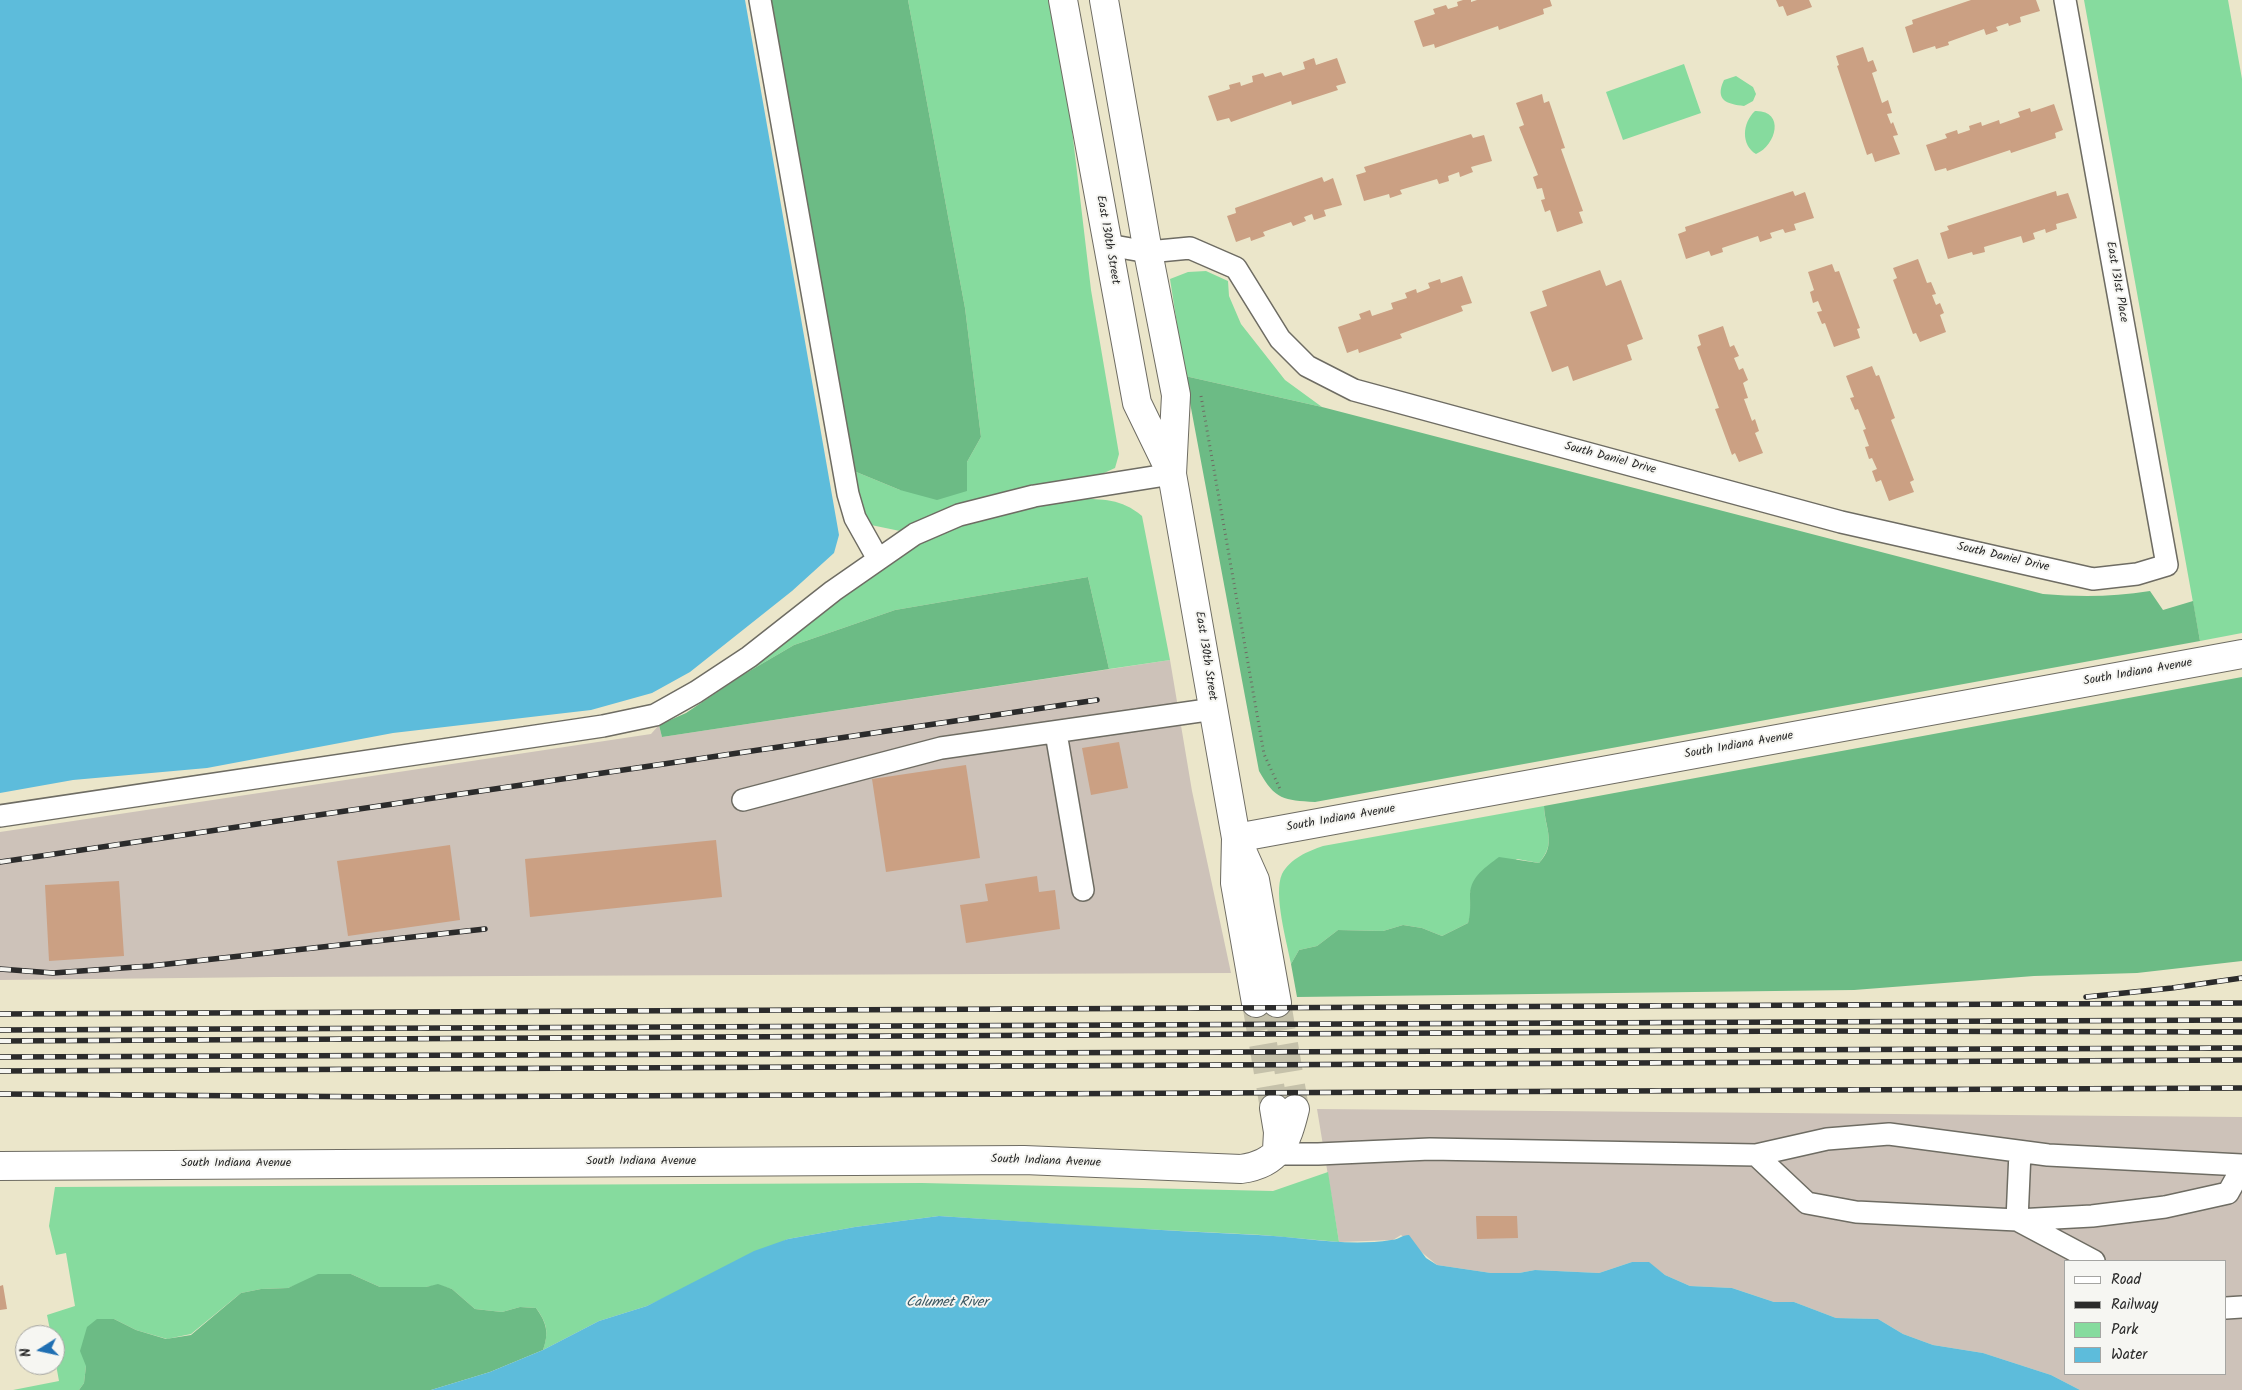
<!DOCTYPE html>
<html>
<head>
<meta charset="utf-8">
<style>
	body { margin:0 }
	#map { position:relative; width:2242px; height:1390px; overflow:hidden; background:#ebe6ca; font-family:Kalam,sans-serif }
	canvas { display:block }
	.legend { position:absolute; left:2064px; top:1260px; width:162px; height:115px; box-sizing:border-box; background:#f6f6f2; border:1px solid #a5a5a2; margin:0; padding:6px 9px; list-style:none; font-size:15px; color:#2b2b2b }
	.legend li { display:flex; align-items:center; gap:10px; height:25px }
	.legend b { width:25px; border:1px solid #a5a5a2 }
	.north { position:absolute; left:15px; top:1325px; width:50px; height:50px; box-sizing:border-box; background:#f6f6f2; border:1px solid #a5a5a2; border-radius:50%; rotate:260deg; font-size:14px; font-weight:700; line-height:20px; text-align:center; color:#2b2b2b }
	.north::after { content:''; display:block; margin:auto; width:18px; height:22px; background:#1f6fb2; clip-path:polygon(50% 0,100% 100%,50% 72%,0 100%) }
</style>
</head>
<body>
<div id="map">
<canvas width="2242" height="1390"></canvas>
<ul class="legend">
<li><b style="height:6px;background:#fff"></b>Road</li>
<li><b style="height:6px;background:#2b2b2b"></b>Railway</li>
<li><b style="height:14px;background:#86db9e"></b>Park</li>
<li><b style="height:14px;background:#5dbcdb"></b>Water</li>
</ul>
<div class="north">N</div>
</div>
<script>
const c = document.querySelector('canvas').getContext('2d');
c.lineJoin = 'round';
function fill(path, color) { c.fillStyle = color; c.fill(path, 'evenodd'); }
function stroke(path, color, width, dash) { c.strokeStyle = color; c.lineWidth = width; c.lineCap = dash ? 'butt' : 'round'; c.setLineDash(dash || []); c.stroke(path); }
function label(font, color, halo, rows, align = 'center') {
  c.font = font + ' Kalam,sans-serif'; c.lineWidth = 4; c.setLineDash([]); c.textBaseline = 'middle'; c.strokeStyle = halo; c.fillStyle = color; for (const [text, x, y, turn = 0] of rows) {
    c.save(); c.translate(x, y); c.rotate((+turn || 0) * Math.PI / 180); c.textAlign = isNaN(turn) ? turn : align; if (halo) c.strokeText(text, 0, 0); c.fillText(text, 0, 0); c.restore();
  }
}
fill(new Path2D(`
	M1170,660L1192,791L1231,973L274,977L0,980V832L651,734L659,725L662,737Z
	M1317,1109L2242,1117V1390H2080L2051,1375L1983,1353L1933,1345L1903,1334L1878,1319L1836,1318L1794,1302H1774L1732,1288L1690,1286L1665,1275L1648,1262H1632L1599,1273L1535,1270L1519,1273H1491L1437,1265L1401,1235L1393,1240L1339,1242ZM2066,1261H2226V1374H2066Z`), '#cdc2b9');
fill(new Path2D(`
	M908,0H1052L1068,96L1091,290L1119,454L1115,468L1093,478L990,495L929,516L900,531L871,525L855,504L849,469L900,490L967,491V462L981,437L965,308Z
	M2084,0H2228L2242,79V633L2200,641Z
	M1684,64L1701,113L1623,140L1606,92Z
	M1736,76L1753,87L1756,94L1753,101L1744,106C1728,104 1714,101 1724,80Z
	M1755,111C1785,110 1777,145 1756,154C1741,145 1742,123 1755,111Z
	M1206,271L1228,281L1229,296L1241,324L1285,380L1322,407L1185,376L1170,279L1188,272Z
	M1077,498C1103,500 1121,498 1142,516L1170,660L1109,669L1088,577L895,610L794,645L741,676L843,595L893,560L935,535L984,517Z
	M1544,806C1545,831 1557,842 1539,863L1517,859L1470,892L1471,913L1468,923L1442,936L1422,928L1403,925L1383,931L1338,930L1317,946L1299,950L1291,964C1287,942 1273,894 1282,874C1290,859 1308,851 1323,846Z
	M1328,1172L1339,1242L1262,1235L1101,1227L939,1216L855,1227L788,1239L647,1306L599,1321L543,1350C549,1332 547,1323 536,1308L520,1307L502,1312L475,1309L452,1289L438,1285L426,1287H380L351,1274L301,1283L288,1288L261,1289L241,1293L191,1334L167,1339L136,1330L114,1319L86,1366L84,1383L79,1390H13L59,1381L55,1359V1335H51L47,1315L75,1306L66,1253L56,1255L49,1226L55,1187L922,1183L1273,1191Z`), '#86db9e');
fill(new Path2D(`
	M767,0H908L965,308L981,437L967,462V491L937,500L900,490L849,469Z
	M1185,376L1322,407L2043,594C2079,597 2113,597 2150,591L2163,610L2193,601L2200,641L1315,802C1284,800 1275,800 1259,771Z
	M1088,577L1109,669L662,737L659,725L686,713L741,676L794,645L895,610Z
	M2242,677V961L2137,973L2034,976L1854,990L1297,997L1291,964L1299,950L1317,946L1338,930L1383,931L1403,925L1422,928L1442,936L1468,923C1471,913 1470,905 1470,894C1471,876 1486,867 1499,857L1539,863C1557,844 1545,829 1544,806Z
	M318,1274H351L380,1287H426L438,1284L452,1289L475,1309L502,1312L520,1307L536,1308C547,1323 549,1333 543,1350L490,1372L431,1390H79L84,1383L86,1366L80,1351L87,1327L97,1319H114L136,1330L166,1339L191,1335L241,1293L261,1289L288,1288Z`), '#6cbb85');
fill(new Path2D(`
	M0,0H745L839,535L834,553L792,591L690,672L652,693L591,710L393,733L207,768L73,780L0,793Z
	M939,1216C1045,1223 1152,1230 1258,1235C1302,1237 1347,1247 1391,1240C1398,1240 1402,1235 1409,1235L1426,1258L1437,1265L1491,1273H1519L1535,1270L1599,1273L1632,1262H1649L1665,1275L1690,1286L1732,1288L1774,1302H1794L1836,1318L1878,1319L1903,1334L1933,1345L1983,1353L2051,1375L2080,1390H431L490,1372L543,1350L599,1321L647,1306L754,1251L788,1239L855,1227Z`), '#5dbcdb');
fill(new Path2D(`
	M1463,0H1471V2L1477,0H1550L1552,6L1543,9L1544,14L1499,30L1498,26L1435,48L1434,44L1423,47L1414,21L1435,14L1433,9L1446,5L1448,9L1458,6L1457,2Z
	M1776,0H1809L1812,7L1787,16L1783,6L1779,7Z
	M1971,0H2036L2040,11L2020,17L2021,22L2009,26L2008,23L1996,27L1998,31L1986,35L1984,29L1948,42L1949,45L1936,49L1935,46L1913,53L1905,27L1913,24L1912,20Z
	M1863,47L1868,62L1873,60L1877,71L1872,73L1882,103L1888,100L1892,113L1887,114L1891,124L1893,122L1898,135L1893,136L1900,154L1875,162L1872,153L1867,155L1837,66L1839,65L1836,56Z
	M1314,58L1316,65L1337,58L1346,83L1336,86L1338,90L1292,105L1291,101L1231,122L1229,118L1217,121L1208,96L1230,89L1229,85L1240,82L1241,86L1253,82L1252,76L1263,73L1265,77L1281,72L1283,76L1305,69L1303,62Z
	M1542,94L1544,103L1549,101L1565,148L1561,149L1583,211L1579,212L1583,223L1557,232L1550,210L1545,212L1541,200L1545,199L1542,188L1537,189L1533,177L1538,175L1519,127L1524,125L1516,103Z
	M2054,104L2063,130L2055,133L2056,138L2011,153L2010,150L1947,171L1946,168L1935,171L1926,145L1947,138L1945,134L1957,130L1958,134L1970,130L1969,126L1981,122L1982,126L1999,120L2000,124L2020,117L2018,112L2030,108L2031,112Z
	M1471,134L1473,138L1484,135L1492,161L1471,167L1473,172L1460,177L1459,172L1448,176L1449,181L1439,184L1437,179L1400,190L1402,194L1390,198L1389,194L1364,201L1356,175L1366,172L1364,167Z
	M1322,177L1324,182L1333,178L1342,205L1324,210L1326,216L1314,220L1312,214L1304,217L1306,221L1293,226L1291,222L1263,232L1265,236L1251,241L1250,237L1236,242L1227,216L1236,213L1235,208Z
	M1793,191L1795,196L1805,192L1814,218L1794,224L1796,230L1785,233L1783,229L1770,233L1772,238L1760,242L1758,236L1722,248L1723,252L1711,256L1709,251L1686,259L1678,234L1686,231L1685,227Z
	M2056,191L2057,196L2068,193L2077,218L2056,224L2057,229L2046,233L2045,229L2033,233L2035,239L2023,243L2021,236L1984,247L1985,252L1973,255L1972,252L1948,259L1940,233L1949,230L1947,226Z
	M1918,259L1927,283L1931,282L1936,294L1932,295L1936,305L1940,303L1944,313L1940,315L1946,332L1920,342L1916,333L1913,334L1893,280L1897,278L1893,268Z
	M1832,264L1835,272L1839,271L1860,328L1857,329L1860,338L1834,347L1825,323L1822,324L1817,312L1822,311L1818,301L1813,303L1810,292L1814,290L1808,272Z
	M1600,270L1606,286L1621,280L1643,339L1627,345L1632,360L1573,381L1568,366L1552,372L1530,312L1547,306L1542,291Z
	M1462,276L1472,303L1461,306L1463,311L1400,334L1402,338L1359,353L1358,349L1347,353L1338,327L1361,319L1359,314L1370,310L1372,316L1393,309L1391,303L1407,298L1405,293L1416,289L1417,293L1430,288L1428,283L1440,279L1441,283Z
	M1723,326L1730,347L1734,345L1739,356L1734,358L1739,370L1743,368L1748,380L1743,383L1748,398L1744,399L1752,421L1755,419L1759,431L1755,433L1763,453L1739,462L1735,453L1732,455L1715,409L1719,408L1697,347L1701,345L1698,335Z
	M1872,366L1876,376L1879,375L1895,418L1891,420L1914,480L1910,482L1914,492L1889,501L1881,480L1876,482L1872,471L1877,469L1872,458L1869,459L1865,447L1869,446L1863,430L1866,429L1858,409L1855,410L1850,398L1854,397L1846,376Z
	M1119,742L1128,788L1091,795L1082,748Z
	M966,765L980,858L886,872L872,779Z
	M716,840L722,897L530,917L525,859Z
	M450,845L460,920L348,936L337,861Z
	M1037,876L1039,892L1055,890L1060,929L966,943L960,905L988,901L985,884Z
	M119,881L124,956L49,961L45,885Z
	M1476,1216H1517L1518,1238L1477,1239Z
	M3,1285L7,1309L0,1310V1286Z`), '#cba083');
stroke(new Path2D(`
	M1256,1003L1274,1108
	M1277,1003L1295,1109`), '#c5c1aa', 28, [28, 14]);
const minor = new Path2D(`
	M760,0L848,494L855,518L878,559
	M1108,245L1148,252L1190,248L1236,268L1280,339L1307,366L1354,390L1841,522L2093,579L2137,574L2167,565L2065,0
	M1056,733L1083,890
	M743,800L941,748L1214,709
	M0,816L603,726L655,715L696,692L749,657L833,591L915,534L959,515L1034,496L1172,474
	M2020,1152L2017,1220L2092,1216L2165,1207L2228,1193L2242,1168
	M1276,1154H1318L1430,1149L1756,1155L1827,1139L1889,1134L2048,1155L2242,1165
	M1756,1155L1807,1203L1856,1212L2017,1220L2094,1261
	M2226,1308L2242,1307`);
const major = new Path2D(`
	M1063,0L1137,403L1171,473
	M1104,0L1148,252L1176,395L1172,474L1236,838L1235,883L1256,1003
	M1236,838L2242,654
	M1239,844L1255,880L1277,1003
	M1274,1108L1278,1132L1277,1150
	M0,1166L1024,1160L1241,1169C1279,1164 1287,1142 1295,1109`);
stroke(minor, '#6e6c63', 24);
stroke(major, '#6e6c63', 30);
stroke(new Path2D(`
	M1201,396L1264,754L1280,789`), '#6e6c63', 3, [1, 4]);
stroke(minor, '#fff', 21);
stroke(major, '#fff', 28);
const rail = new Path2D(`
	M0,862L1097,700
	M0,969L53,973L150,966L485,929
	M2086,997L2172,988L2242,978
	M0,1014L2242,1003
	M0,1030L2242,1020
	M0,1041L1808,1031L2242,1032
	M0,1057L2242,1048
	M0,1071L2242,1060
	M0,1094L397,1097L2242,1088`);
stroke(rail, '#2b2b2b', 5.5);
stroke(rail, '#f6f6f2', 4, [11]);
label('12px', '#2b2b2b', '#f6f6f2', [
	["East 130th Street",1107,240,80],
	["East 131st Place",2116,282,80],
	["South Daniel Drive",1610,459,15],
	["South Daniel Drive",2003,558,13],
	["East 130th Street",1205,656,81],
	["South Indiana Avenue",2138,673,-10],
	["South Indiana Avenue",1739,746,-10],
	["South Indiana Avenue",1341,819,-10],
	["South Indiana Avenue",641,1162],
	["South Indiana Avenue",1046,1162,2],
	["South Indiana Avenue",236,1164]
]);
label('italic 14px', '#3a5660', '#f6f6f2', [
	["Calumet River",947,1304]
]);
</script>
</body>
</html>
